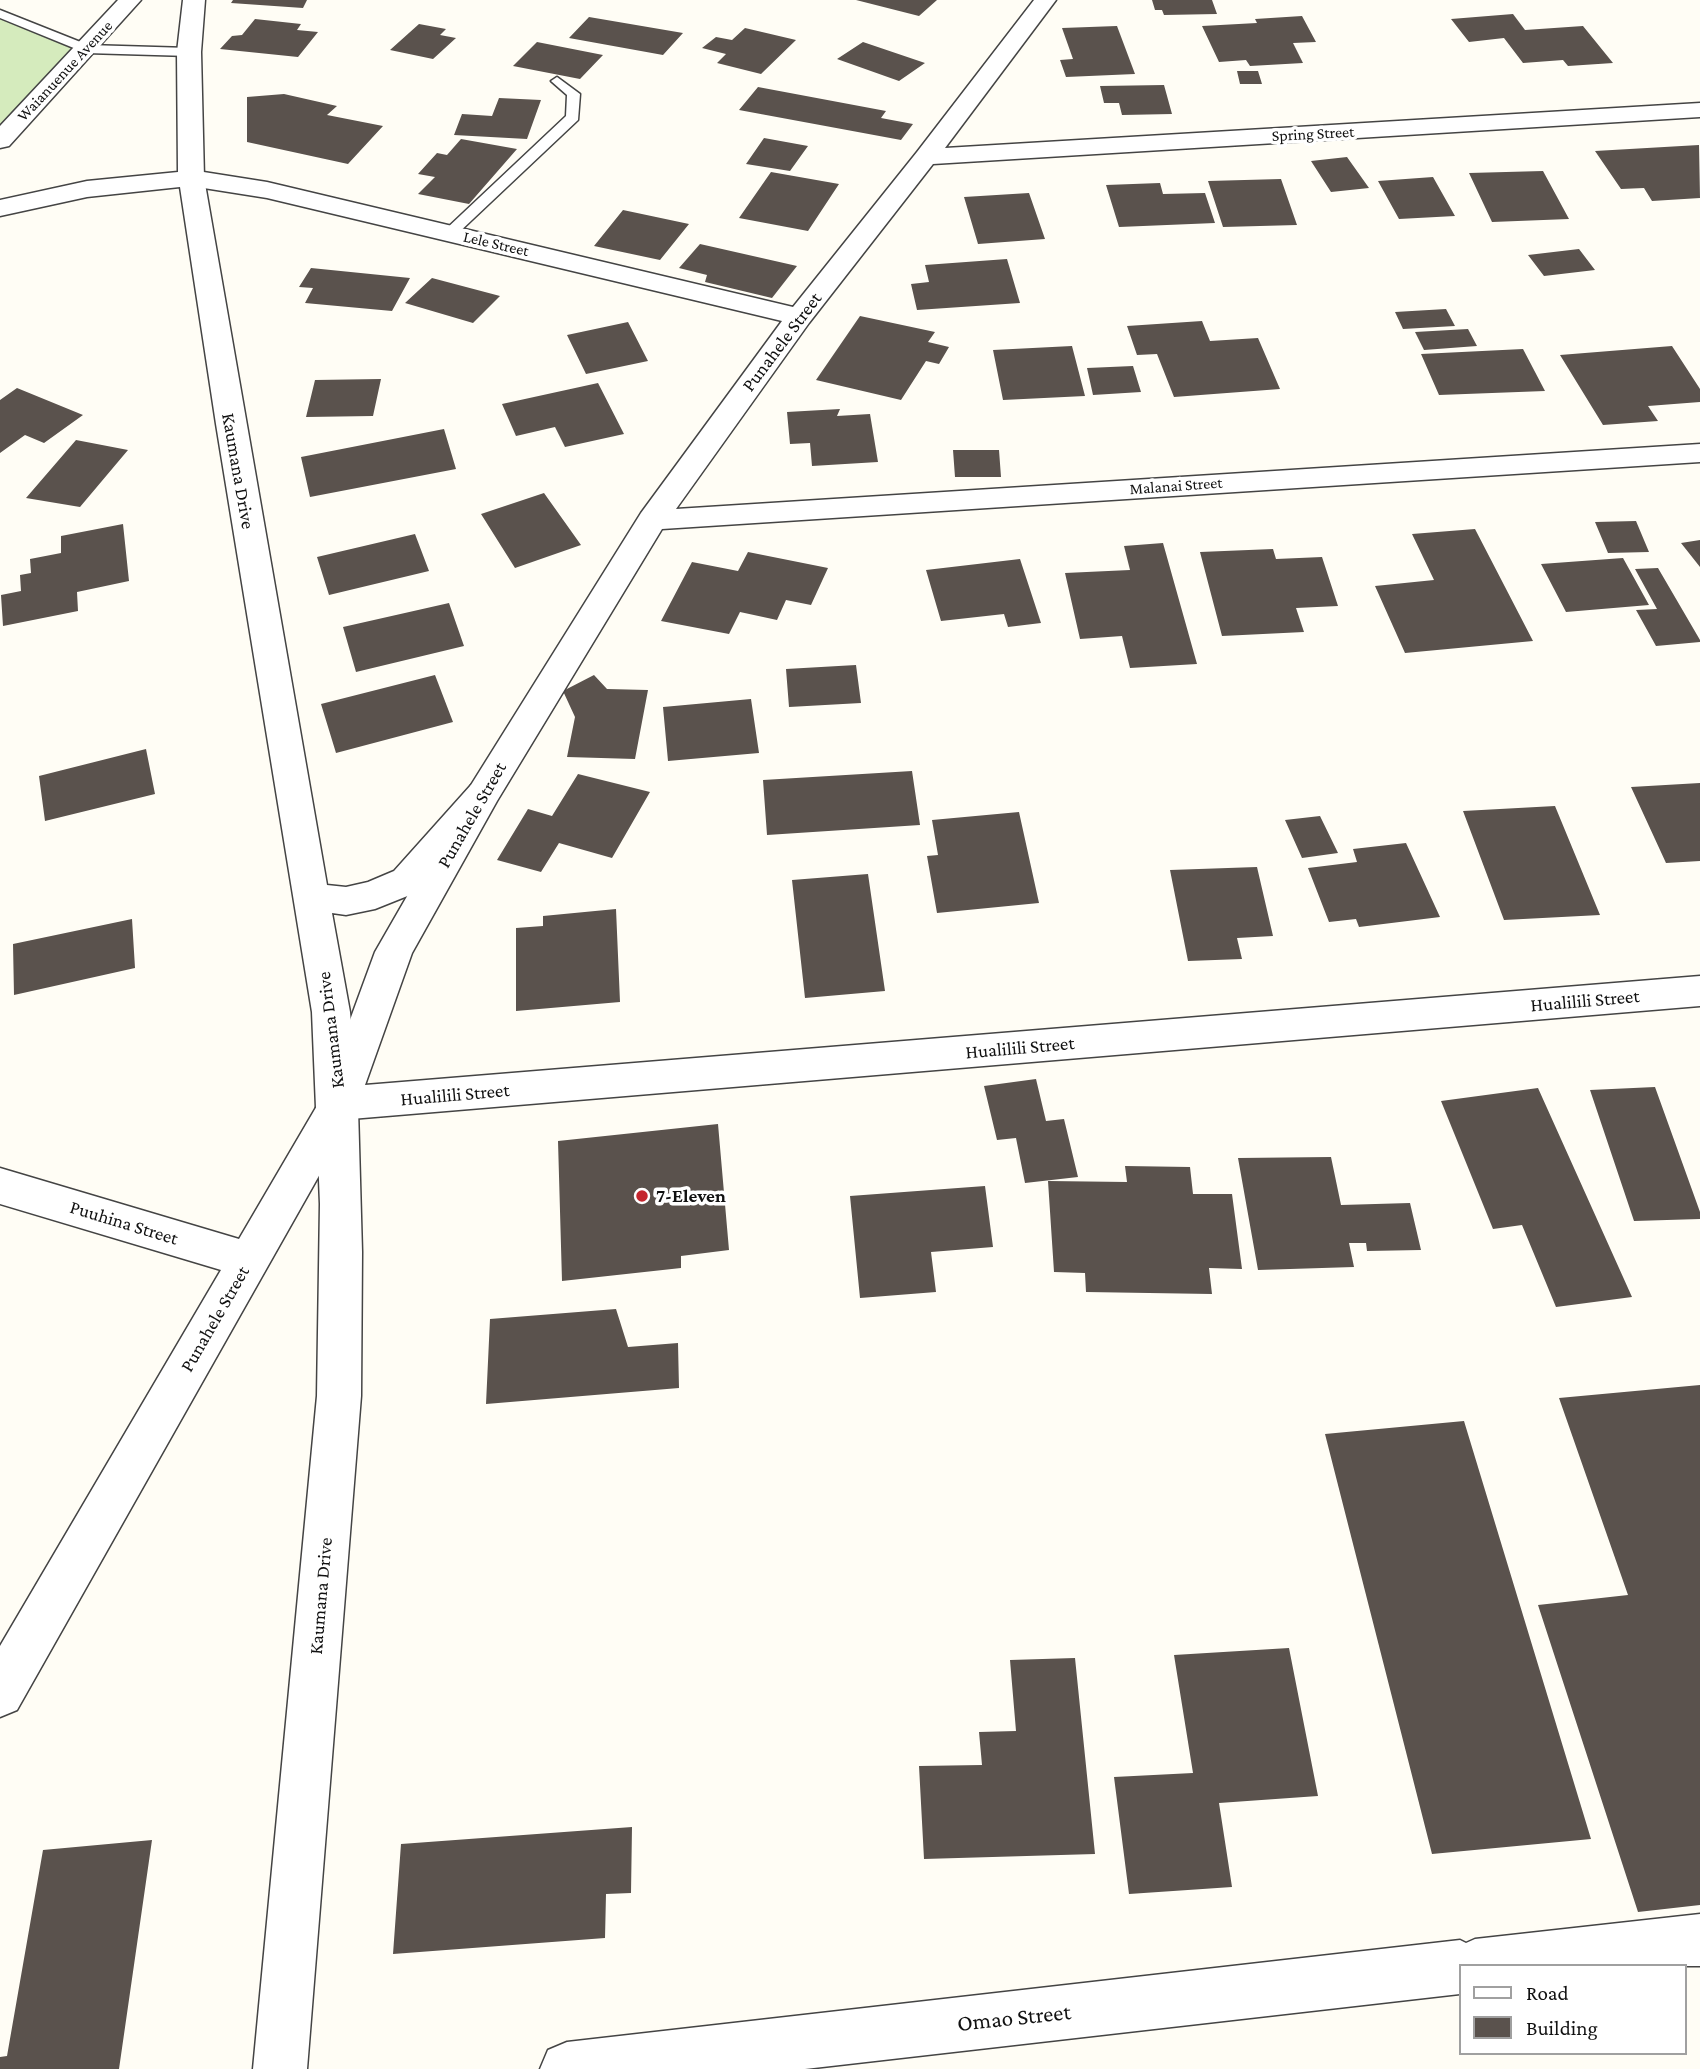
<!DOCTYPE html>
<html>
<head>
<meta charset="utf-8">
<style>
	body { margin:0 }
	#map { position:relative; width:1700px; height:2069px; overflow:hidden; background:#fffdf5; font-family:"Crimson Pro",serif }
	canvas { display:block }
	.legend { position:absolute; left:1459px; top:1964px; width:228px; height:91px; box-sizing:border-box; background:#fff; border:2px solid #a0a0a0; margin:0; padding:9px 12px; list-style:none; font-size:21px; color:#111 }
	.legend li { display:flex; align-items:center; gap:14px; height:35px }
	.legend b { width:35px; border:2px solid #a0a0a0 }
</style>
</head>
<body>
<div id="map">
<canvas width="1700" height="2069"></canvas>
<ul class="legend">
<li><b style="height:9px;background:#fff"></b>Road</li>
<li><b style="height:19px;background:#5a524d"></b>Building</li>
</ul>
</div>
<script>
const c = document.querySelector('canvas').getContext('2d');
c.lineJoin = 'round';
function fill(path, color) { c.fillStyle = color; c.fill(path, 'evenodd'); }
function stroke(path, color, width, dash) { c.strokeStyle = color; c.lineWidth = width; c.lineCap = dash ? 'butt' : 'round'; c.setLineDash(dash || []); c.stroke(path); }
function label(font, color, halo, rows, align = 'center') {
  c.font = font + ' "Crimson Pro",serif'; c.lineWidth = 7; c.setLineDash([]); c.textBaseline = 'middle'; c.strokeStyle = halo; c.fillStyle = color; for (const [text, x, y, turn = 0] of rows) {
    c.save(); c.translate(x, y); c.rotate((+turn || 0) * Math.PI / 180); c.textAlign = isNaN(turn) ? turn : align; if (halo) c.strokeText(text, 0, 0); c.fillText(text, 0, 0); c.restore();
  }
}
fill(new Path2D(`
	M0,14L86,49L0,141Z`), '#d5ebbd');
fill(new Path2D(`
	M233,0H307L303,8L231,3Z
	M856,0H937L919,16Z
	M1152,0H1212L1217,14L1164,15L1162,10H1155Z
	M1513,14L1525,30L1583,26L1613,63L1568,66L1563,60L1523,63L1504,38L1469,42L1451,19Z
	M1302,16L1316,42L1293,43L1303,63L1250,66L1246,60L1219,62L1202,26L1257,23L1255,19Z
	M589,17L683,33L663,55L569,38Z
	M255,19L301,24L297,30L318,32L298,57L220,49L232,36L242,35Z
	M419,24L446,29L440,35L456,38L433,59L390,50Z
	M1117,26L1135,74L1066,77L1060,60L1073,59L1062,28Z
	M745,28L796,40L761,74L717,63L726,54L702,48L716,37L732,40Z
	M537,42L603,55L580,79L513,66Z
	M863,42L925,63L899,81L837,59Z
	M1237,71H1258L1262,84H1240Z
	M1164,85L1172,114L1122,115L1119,103H1104L1100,86Z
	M758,87L886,111L881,118L913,124L901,140L739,110Z
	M284,94L337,106L327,115L383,126L348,164L247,142V97Z
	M499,98L541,100L527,139L454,135L462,114L492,116Z
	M764,138L808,146L790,171L746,164Z
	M461,139L517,149L469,204L418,194L435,177L418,174L437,153L447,155Z
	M1699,145L1700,198L1652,201L1644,188L1621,189L1595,151Z
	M1347,157L1369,188L1331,192L1311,161Z
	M1543,171L1569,219L1492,222L1469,173Z
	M771,172L839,184L808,231L739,218Z
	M1433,177L1455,216L1399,219L1378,181Z
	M1281,179L1297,225L1223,227L1208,181Z
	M1160,183L1163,194L1205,193L1215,223L1119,227L1106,185Z
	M1029,193L1045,239L978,244L964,197Z
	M623,210L689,224L660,260L594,246Z
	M700,244L797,266L772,298L705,282L707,275L679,268Z
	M1579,249L1595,270L1544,276L1528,255Z
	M1007,259L1020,303L917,310L911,284L929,282L925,265Z
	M311,268L410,278L392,311L305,303L313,288L299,287Z
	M432,278L500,296L473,323L405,303Z
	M1446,309L1455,326L1403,329L1395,312Z
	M860,316L935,332L928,342L949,347L939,364L926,361L901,400L816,380Z
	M1202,321L1210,341L1258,338L1280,389L1174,397L1157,354L1137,355L1127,326Z
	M628,322L648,361L586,374L567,335Z
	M1468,329L1477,346L1424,350L1415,332Z
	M1072,346L1085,396L1003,400L993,350Z
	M1672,346L1700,389V402L1648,406L1658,421L1603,425L1560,355Z
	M1523,349L1545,391L1439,395L1421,354Z
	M1133,366L1141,392L1093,395L1087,368Z
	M381,379L373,416L306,417L315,380Z
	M598,383L624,434L565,447L555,427L516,436L502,404Z
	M17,388L83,415L44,443L25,435L0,453V400Z
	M840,409L837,416L870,414L878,462L812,466L810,443L790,444L787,412Z
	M444,429L456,469L310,497L301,457Z
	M76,440L128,450L80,507L26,498Z
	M953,450H999L1001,477H955Z
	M544,493L581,545L515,568L481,514Z
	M1636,521L1649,552L1608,553L1595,522Z
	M123,524L129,581L77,592L78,611L3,626L1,595L21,591L20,575L31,573L30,559L61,553V536Z
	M1475,529L1533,641L1405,653L1375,586L1434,580L1412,534Z
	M415,534L429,571L329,595L317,557Z
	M1700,540V567L1681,543Z
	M1163,543L1197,664L1130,668L1122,636L1080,639L1065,573L1130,570L1124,546Z
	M1273,549L1276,559L1322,557L1338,606L1296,608L1304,632L1222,636L1200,552Z
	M748,552L828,568L811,605L786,600L777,620L740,612L729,634L661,621L692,562L738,571Z
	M1623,558L1649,605L1566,612L1541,564Z
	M1020,559L1041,623L1008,627L1004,614L941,621L926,570Z
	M1658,568L1700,640V642L1656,646L1636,610L1657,609L1635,569Z
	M449,603L464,646L356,672L343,627Z
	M856,665L861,703L789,707L786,669Z
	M435,675L453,722L336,753L321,704Z
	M594,675L607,689L648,690L635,759L567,757L575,717L563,691Z
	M751,699L759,753L668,761L663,707Z
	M146,749L155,794L45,821L39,776Z
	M912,771L920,825L767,835L763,780Z
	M578,774L650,792L612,858L559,843L541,872L497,860L528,809L552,816Z
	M1700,783V861L1666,863L1631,787Z
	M1555,806L1600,915L1504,920L1463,811Z
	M1019,812L1039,903L937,913L927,856L938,855L932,820Z
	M1320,816L1338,853L1302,858L1285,820Z
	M1406,843L1440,917L1359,927L1356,919L1329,922L1308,868L1357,862L1353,849Z
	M1257,867L1273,936L1237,938L1242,959L1188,961L1170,870Z
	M868,874L885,991L805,998L792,880Z
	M616,909L620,1002L516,1011V928L543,926V916Z
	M132,919L135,968L14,995L13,944Z
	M1036,1079L1046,1121L1064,1119L1078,1177L1025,1183L1016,1138L997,1140L984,1086Z
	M1655,1087L1700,1212V1219L1634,1221L1590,1090Z
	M1538,1088L1632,1297L1556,1307L1522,1225L1493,1229L1441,1101Z
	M718,1124L729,1250L681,1256V1268L562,1281L558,1141Z
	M1331,1157L1341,1205L1410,1203L1421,1250L1367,1251L1366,1243H1349L1354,1267L1258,1270L1238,1158Z
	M1125,1166L1190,1167L1193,1194H1232L1242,1269L1209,1268L1212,1294L1086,1292L1085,1273L1054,1272L1048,1181L1127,1182Z
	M985,1186L993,1247L931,1252L936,1292L860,1298L850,1196Z
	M616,1309L628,1347L678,1343L679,1388L486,1404L490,1319Z
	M1700,1385V1905L1638,1912L1538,1605L1628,1595L1559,1398Z
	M1464,1421L1591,1839L1432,1854L1325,1434Z
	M1289,1648L1318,1796L1219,1803L1232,1887L1129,1894L1114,1777L1193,1773L1174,1655Z
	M1075,1658L1095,1854L924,1859L919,1766L982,1765L979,1732L1016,1731L1010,1660Z
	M632,1827L631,1893L606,1894L605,1938L393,1954L401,1844Z
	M152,1840L119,2069H0V2057L7,2056L43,1850Z`), '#5a524d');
const service = new Path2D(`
	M0,10L88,45L189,48L195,52L189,56L86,53L0,18Z
	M557,77L580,94L578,120L455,236H445V230L566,116L567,95L551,81Z`);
const minor = new Path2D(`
	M1034,0H1056L945,148L1700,103V117L933,164L809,323L676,509L1700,444V462L662,529L497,801L412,953L365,1085L1700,976V1006L351,1119L17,1710L0,1717V1646L221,1270L0,1204V1168L239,1239L321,1099L375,952L471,785L641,513L782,321L267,198L191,186L182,183L178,178L182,173L191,170L267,182L793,307L917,152Z
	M1700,1914V1966H1460V1994L805,2069H540L548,2050L567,2042L1460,1940L1466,1943L1475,1939Z`);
const tertiary = new Path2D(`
	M118,0H141L9,146L0,148V126Z
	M183,0H205L201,52L204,178L327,885L346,887L368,882L394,871L471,785L483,781L495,785L500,794L420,891L375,909L346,915L332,913L350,1012L358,1108L362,1252L361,1396L307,2069H253L317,1396L320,1204L312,1012L216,424L180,187L87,197L0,216V200L87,181L178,172L177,52Z`);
stroke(service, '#444', 3);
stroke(minor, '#444', 3);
stroke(tertiary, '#444', 3);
fill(service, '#fff');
fill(minor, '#fff');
fill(tertiary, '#fff');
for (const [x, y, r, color] of [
	[642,1196,7,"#c4262e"]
]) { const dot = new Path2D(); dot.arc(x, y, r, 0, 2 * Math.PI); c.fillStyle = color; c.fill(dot); stroke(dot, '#fff', 2.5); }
label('16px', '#111', '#fff', [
	["Waianuenue Avenue",65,71,-47],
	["Spring Street",1313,134,-3],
	["Lele Street",496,244,13],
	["Malanai Street",1176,486,-4]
]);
label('19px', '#111', '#fff', [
	["Punahele Street",782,342,-53],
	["Kaumana Drive",238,471,80],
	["Punahele Street",472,815,-60],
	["Hualilili Street",1585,1001,-5],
	["Kaumana Drive",331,1030,-97],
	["Hualilili Street",1020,1048,-5],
	["Hualilili Street",455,1095,-5],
	["Puuhina Street",124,1223,17],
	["Punahele Street",215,1319,-60],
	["Kaumana Drive",321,1596,-85]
]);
label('bold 19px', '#111', '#fff', [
	["7-Eleven",656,1196]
], 'left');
label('23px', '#111', '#fff', [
	["Omao Street",1014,2018,-6]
]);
</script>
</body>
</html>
